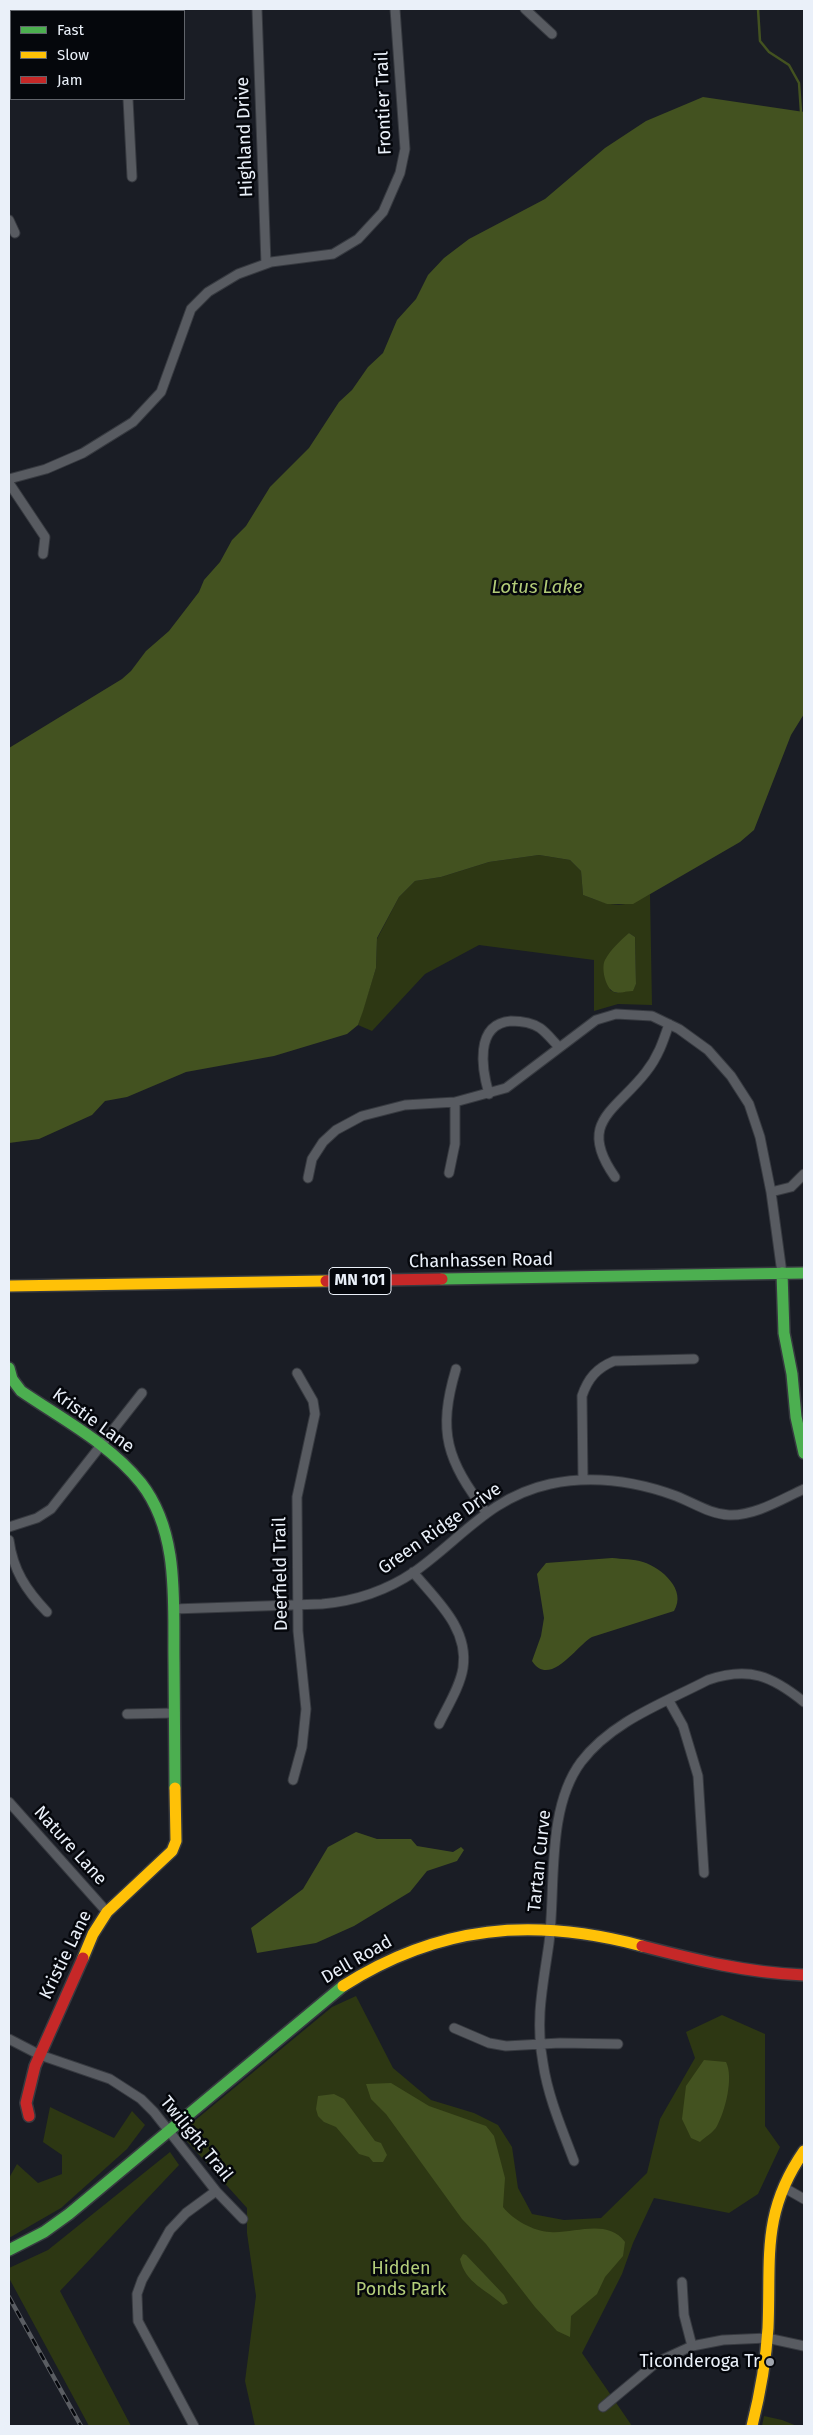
<!DOCTYPE html>
<html>
<head>
<meta charset="utf-8">
<style>
	body { margin:0 }
	#map { position:relative; width:813px; height:2435px; overflow:hidden; background:#1a1d25; font-family:"Fira Sans",sans-serif }
	canvas { display:block }
	.frame { position:absolute; inset:0; border:10px solid #eaf0f9; pointer-events:none }
	.legend { position:absolute; left:10px; top:10px; width:175px; height:90px; box-sizing:border-box; background:#05070c; border:1px solid #61646b; margin:0; padding:6px 9px; list-style:none; font-size:15px; color:#eaf0f9 }
	.legend li { display:flex; align-items:center; gap:10px; height:25px }
	.legend b { width:25px; border:1px solid #61646b }
</style>
</head>
<body>
<div id="map">
<canvas width="813" height="2435"></canvas>
<div class="frame"></div>
<ul class="legend">
<li><b style="height:6px;background:#4caf50"></b>Fast</li>
<li><b style="height:6px;background:#ffc107"></b>Slow</li>
<li><b style="height:6px;background:#c62828"></b>Jam</li>
</ul>
</div>
<script>
const c = document.querySelector('canvas').getContext('2d');
c.lineJoin = 'round';
function fill(path, color) { c.fillStyle = color; c.fill(path, 'evenodd'); }
function stroke(path, color, width, dash) { c.strokeStyle = color; c.lineWidth = width; c.lineCap = dash ? 'butt' : 'round'; c.setLineDash(dash || []); c.stroke(path); }
function label(font, color, halo, rows, align = 'center') {
  c.font = font + ' "Fira Sans",sans-serif'; c.lineWidth = 5; c.setLineDash([]); c.textBaseline = 'middle'; c.strokeStyle = halo; c.fillStyle = color; for (const [text, x, y, turn = 0] of rows) {
    c.save(); c.translate(x, y); c.rotate((+turn || 0) * Math.PI / 180); c.textAlign = isNaN(turn) ? turn : align; if (halo) c.strokeText(text, 0, 0); c.fillText(text, 0, 0); c.restore();
  }
}
fill(new Path2D(`
	M539,855L570,860L581,871L583,895C612,906 622,910 650,894L652,1005L618,1004L594,1011V960L479,945L425,974L372,1031L358,1025L376,968L377,939L399,897L415,881L441,877L489,862ZM629,933L635,937L636,984L633,990L616,993L610,990Z
	M356,1996L393,2068L431,2100L474,2113L498,2125L512,2147L518,2188L532,2214L564,2220L601,2218L647,2173L660,2119L695,2058L686,2032L722,2015L765,2034V2126L780,2147L758,2194L729,2213L654,2198L633,2243L622,2274L582,2353L632,2426H255L245,2381L256,2296L247,2233V2208L184,2138L187,2127L332,2007Z
	M50,2107L114,2138L132,2111L145,2125L127,2149L61,2208L9,2238V2178L17,2164L38,2183L62,2174V2155L43,2142Z
	M170,2152L179,2165L60,2291L131,2426H89L9,2278V2268L48,2250Z
	M764,2416L782,2420L797,2426H762Z`), '#2d3713');
fill(new Path2D(`
	M703,97L804,112V714L791,735L754,830L740,842L633,904H607L583,895L581,871L570,860L539,855L489,862L441,877L415,881L399,897L377,938L376,968L363,1011L358,1025L347,1034L274,1056L186,1072L127,1097L105,1101L92,1115L39,1139L9,1143V748L122,679L131,671L146,651L169,631L199,592L204,580L220,562L232,540L246,526L270,487L309,448L339,402L352,390L368,367L383,353L397,320L416,299L428,275L444,258L469,239L545,199L605,148L646,121Z
	M629,933L635,937L636,984L633,991C627,991 619,994 614,992C605,988 601,967 605,960C611,949 620,941 629,933Z
	M612,1558C622,1559 634,1559 643,1562C662,1568 687,1590 674,1611L592,1637C578,1644 550,1689 532,1661L541,1636L544,1618L537,1574L546,1563Z
	M356,1832L377,1839H411L417,1846L453,1852L461,1847L464,1850L457,1861L427,1871L410,1892L354,1926L316,1943L257,1953L251,1928L303,1889L328,1847Z
	M704,2060L726,2062C734,2078 725,2111 717,2126C714,2132 705,2137 700,2142L691,2138L682,2119L686,2086Z
	M391,2083L429,2106L486,2126L494,2136L505,2178L503,2207C513,2220 533,2231 550,2232C574,2234 607,2218 625,2242L623,2256L605,2277L597,2294L571,2316L570,2337L557,2331L535,2307L486,2244L462,2219L386,2114L371,2099L366,2084Z
	M334,2094L344,2099L375,2141L381,2143L387,2155L383,2162H373L369,2157L359,2154L336,2127L324,2122L318,2116L316,2109L318,2096Z
	M463,2254L466,2255L504,2295L508,2303L503,2305C487,2290 465,2283 460,2259Z`), '#435220');
stroke(new Path2D(`
	M758,9L760,41L769,52L789,65L799,83L801,112L804,117`), '#435220', 2.5);
const street = new Path2D(`
	M257,9L266,264
	M525,9L552,34
	M134,11V9
	M128,99L132,177
	M9,220L15,233
	M9,479L46,469L83,453L133,422L161,392L191,309L208,292L238,274L271,262L333,254L358,239L383,212L400,173L405,149L395,9
	M9,483L45,537L43,554
	M489,1094C482,1070 474,1024 511,1021C521,1021 531,1022 540,1028C547,1033 553,1041 559,1047
	M449,1173L455,1144V1102
	M615,1177C576,1122 616,1111 646,1072C658,1057 663,1042 669,1024
	M308,1178L312,1159L323,1142L336,1130L362,1116L405,1105L455,1102L506,1088L596,1020L616,1014L652,1016L679,1029L708,1050L731,1076L749,1104L760,1137L771,1192L782,1273
	M771,1192L791,1187L804,1174
	M456,1369C437,1433 447,1460 486,1512
	M583,1480L582,1396C588,1378 597,1368 614,1361L694,1359
	M9,1527L37,1518L51,1509L142,1393
	M9,1540C13,1570 26,1590 47,1612
	M413,1572C436,1600 469,1628 463,1668C460,1687 447,1707 439,1724
	M173,1609L322,1604C355,1601 386,1591 414,1572C461,1539 490,1497 550,1484C593,1475 635,1481 676,1496C694,1503 710,1514 729,1515C755,1516 782,1499 804,1489
	M669,1701L683,1726L698,1776L704,1873
	M127,1714L175,1713
	M293,1780L302,1747L306,1709L298,1631L297,1497L315,1414L313,1401L297,1373
	M9,1802L107,1912
	M454,2028L489,2043L506,2046L560,2043L618,2044
	M9,2039L40,2055L110,2079L141,2099L154,2112L216,2191L243,2219
	M574,2161C562,2129 548,2097 543,2063C535,2019 543,1986 549,1943C556,1887 546,1809 581,1762C612,1721 664,1703 708,1680C749,1666 772,1676 804,1702
	M783,2187L804,2199
	M682,2282L684,2315L692,2346
	M603,2407L657,2362L692,2346L723,2340L767,2338L804,2346
	M194,2426L138,2321L137,2294L142,2280L170,2230L186,2213L216,2191`);
const fast = new Path2D(`
	M782,1273L784,1333L792,1374L796,1417L804,1453
	M442,1279L804,1273
	M9,1368L12,1379L21,1391C62,1419 110,1444 141,1483C180,1533 173,1603 174,1662C174,1704 175,1746 175,1788
	M9,2250L44,2232L69,2214L343,1986`);
const slow = new Path2D(`
	M9,1286L326,1281
	M83,1958L93,1934L107,1912L172,1851L176,1841L175,1788
	M343,1986C439,1925 533,1917 642,1946
	M752,2426C760,2394 766,2361 768,2328C771,2257 761,2213 804,2151`);
const jam = new Path2D(`
	M326,1281L442,1279
	M642,1946C696,1960 748,1973 804,1975
	M29,2116L26,2103L35,2066L83,1958`);
stroke(street, '#373a40', 11);
stroke(fast, '#373a40', 14);
stroke(slow, '#373a40', 14);
stroke(jam, '#373a40', 14);
stroke(street, '#585b61', 9);
stroke(fast, '#4caf50', 11);
stroke(slow, '#ffc107', 11);
stroke(jam, '#c62828', 11);
const rail = new Path2D(`
	M9,2297L81,2426`);
stroke(rail, '#5a5d62', 4.5);
stroke(rail, '#05070c', 2.5, [8]);
for (const [x, y, r, color] of [
	[770,2362,5,"#a1a6af"]
]) { const dot = new Path2D(); dot.arc(x, y, r, 0, 2 * Math.PI); c.fillStyle = color; c.fill(dot); stroke(dot, '#05070c', 2); }
for (const [x, y, w] of [
	[360,1281,62]
]) { const box = new Path2D(); box.roundRect(x - w / 2, y - 13.5, w, 27, 4); c.fillStyle = '#05070c'; c.fill(box); stroke(box, '#eaf0f9', 1); }
label('bold 16px', '#eaf0f9', null, [
	["MN 101",360,1281]
]);
label('18px', '#eaf0f9', '#05070c', [
	["Frontier Trail",384,103,-92],
	["Highland Drive",245,137,-92],
	["Chanhassen Road",481,1261,-1],
	["Kristie Lane",93,1421,36],
	["Green Ridge Drive",440,1529,-35],
	["Deerfield Trail",281,1574,-91],
	["Nature Lane",70,1846,48],
	["Tartan Curve",540,1861,-84],
	["Kristie Lane",66,1955,-64],
	["Dell Road",357,1960,-30],
	["Twilight Trail",196,2139,51]
]);
label('18px', '#b4ce7b', '#05070c', [
	["Hidden",401,2269],
	["Ponds Park",401,2290]
]);
label('18px', '#eaf0f9', '#05070c', [
	["Ticonderoga Tr",760,2362]
], 'right');
label('italic 19px', '#b2cb78', '#05070c', [
	["Lotus Lake",537,588]
]);
</script>
</body>
</html>
